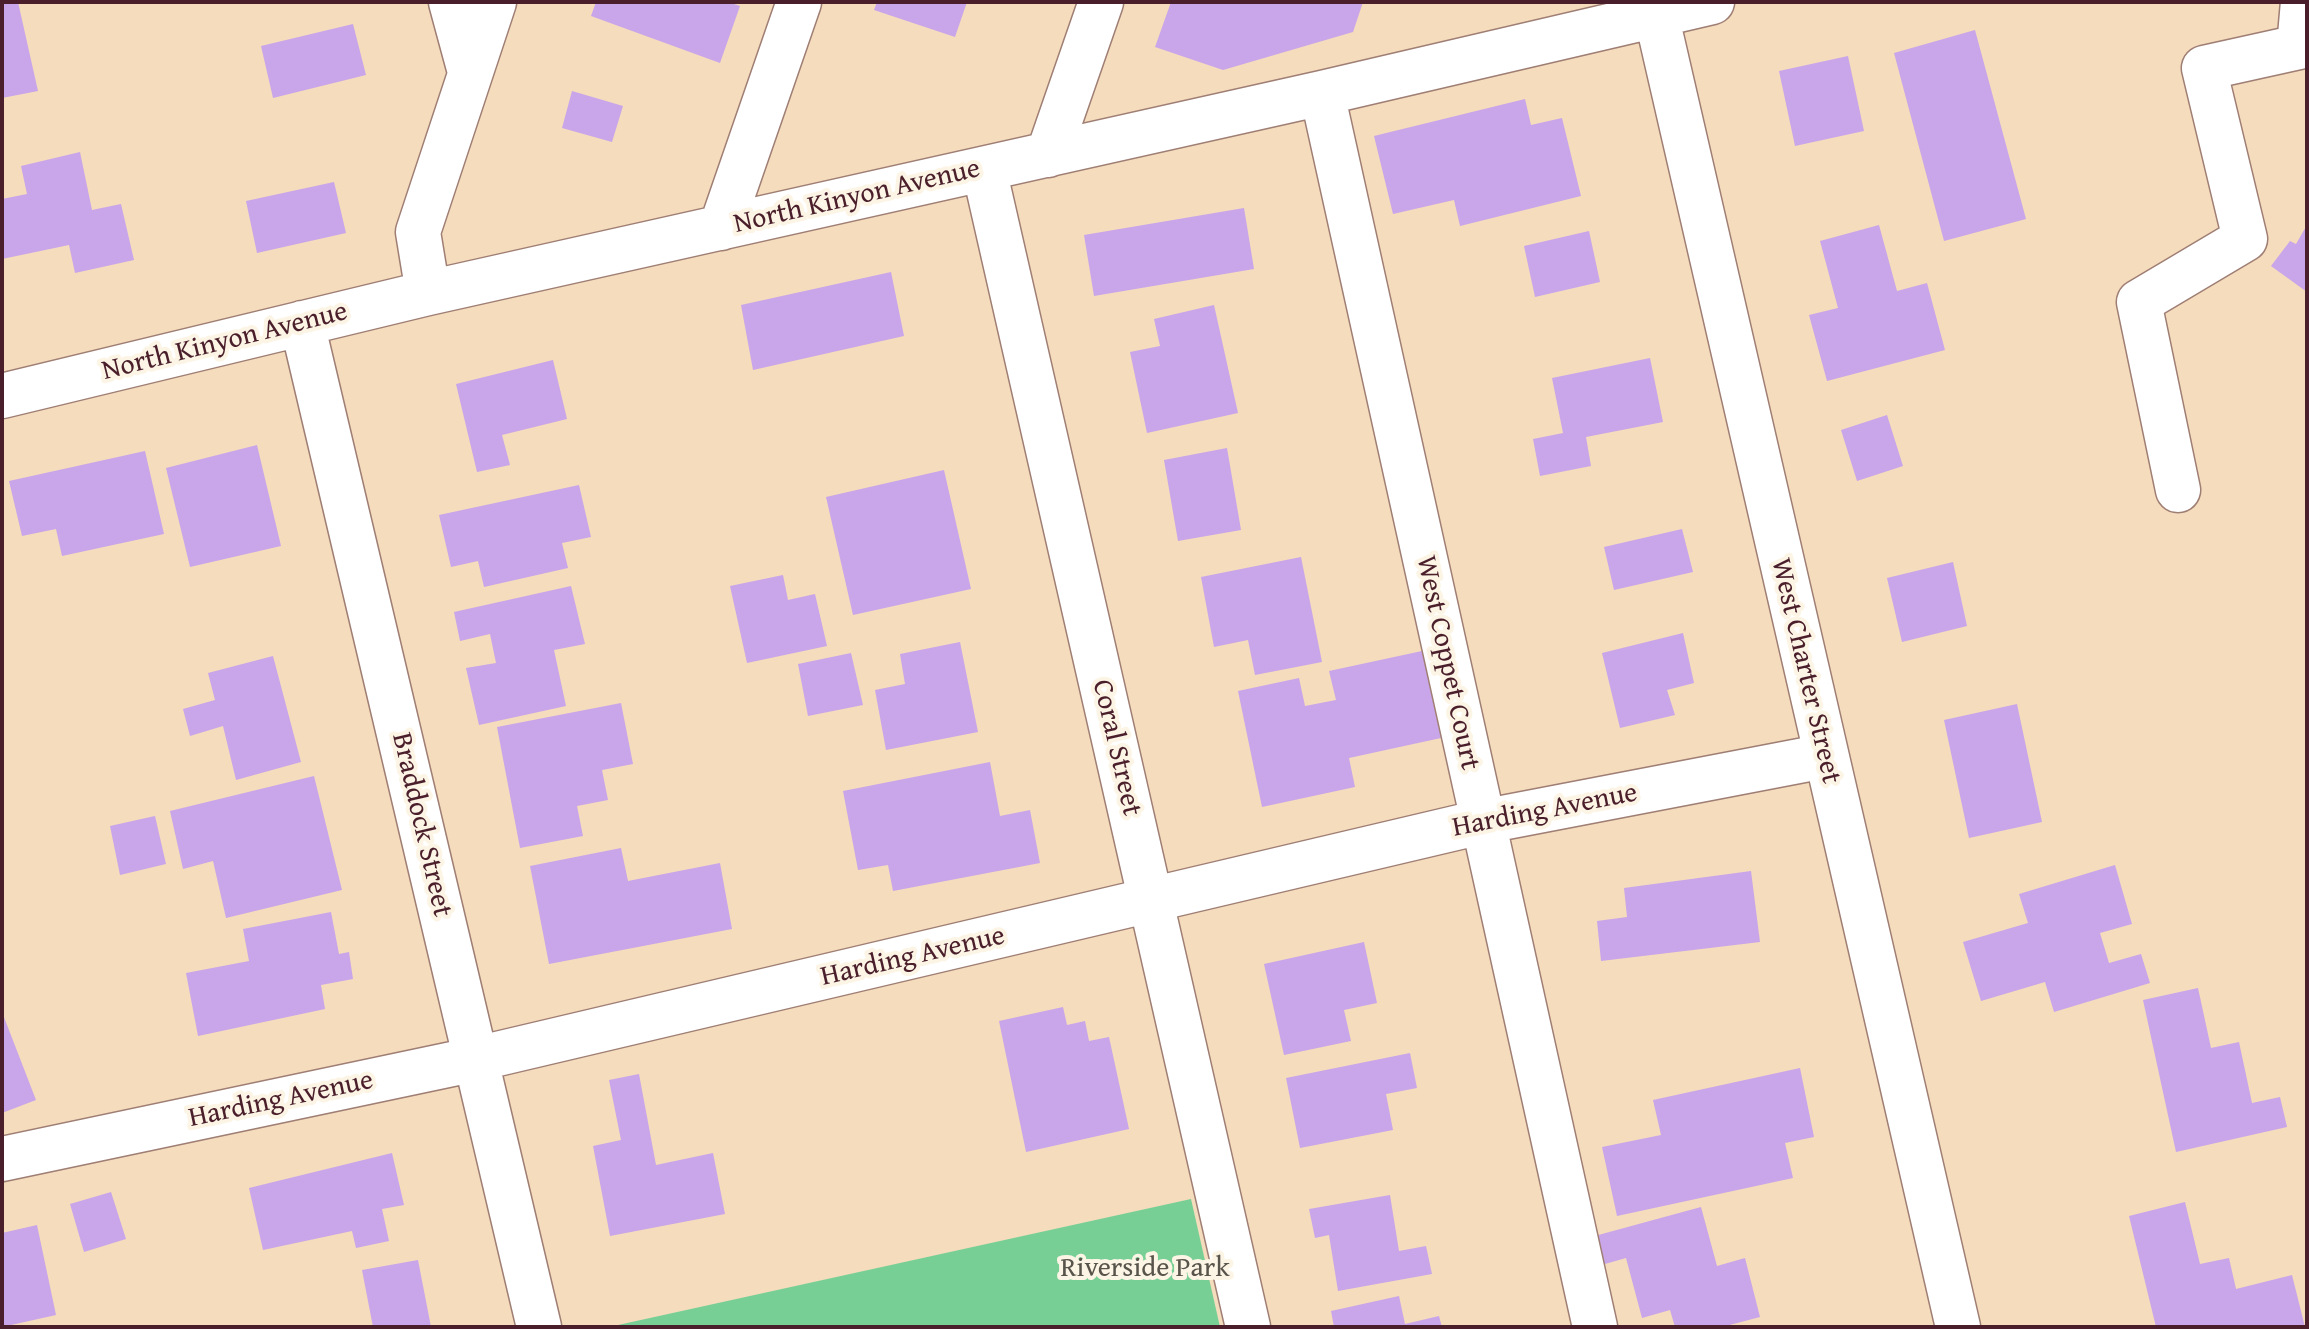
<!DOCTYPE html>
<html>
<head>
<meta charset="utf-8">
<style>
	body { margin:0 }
	#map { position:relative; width:2309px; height:1329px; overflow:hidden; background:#f4dcbd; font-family:"Gentium Book Plus",serif }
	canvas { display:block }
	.frame { position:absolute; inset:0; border:4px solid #4a1f2b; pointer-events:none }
</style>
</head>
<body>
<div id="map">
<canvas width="2309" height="1329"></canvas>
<div class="frame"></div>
</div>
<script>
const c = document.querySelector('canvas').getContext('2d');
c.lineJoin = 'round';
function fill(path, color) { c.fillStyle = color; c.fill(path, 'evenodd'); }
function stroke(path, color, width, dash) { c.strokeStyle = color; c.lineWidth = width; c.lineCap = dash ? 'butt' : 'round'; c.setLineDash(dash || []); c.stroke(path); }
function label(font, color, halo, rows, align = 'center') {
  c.font = font + ' "Gentium Book Plus",serif'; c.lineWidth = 8; c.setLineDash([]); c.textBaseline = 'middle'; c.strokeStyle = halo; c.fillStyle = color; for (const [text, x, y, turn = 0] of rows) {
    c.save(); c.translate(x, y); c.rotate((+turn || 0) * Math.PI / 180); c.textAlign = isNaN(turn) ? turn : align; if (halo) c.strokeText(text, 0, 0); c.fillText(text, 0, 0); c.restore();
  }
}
fill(new Path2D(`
	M1191,1199L1220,1327H609Z`), '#77cf95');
fill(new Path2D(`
	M2,2H18L38,91L2,98Z
	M596,2H728L740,6L720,63L591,16Z
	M877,2H967L955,37L874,10Z
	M1171,2H1363L1353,32L1223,70L1155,47Z
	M353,24L366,75L273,98L261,46Z
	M1975,30L2026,219L1944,241L1894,53Z
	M1848,56L1864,131L1795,146L1779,71Z
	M572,91L623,106L612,142L562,128Z
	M1525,99L1531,125L1562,118L1581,196L1460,226L1454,200L1393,214L1374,136Z
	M80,152L92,210L121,204L134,260L75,273L69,245L2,259V199L27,194L21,166Z
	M334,182L346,233L257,253L246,201Z
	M1244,208L1254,269L1094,296L1084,235Z
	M1879,225L1897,291L1927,283L1945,350L1827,381L1809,315L1838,308L1820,241Z
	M2307,225V292L2271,266L2290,241L2296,244Z
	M1589,231L1600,282L1535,297L1524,246Z
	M891,272L904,336L753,370L741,305Z
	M1214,305L1238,413L1147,433L1130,352L1160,346L1154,319Z
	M1650,358L1663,422L1586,437L1591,466L1540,476L1533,439L1563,433L1552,378Z
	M553,360L567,419L502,435L510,465L477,472L456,384Z
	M1887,415L1903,466L1857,481L1841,430Z
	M257,445L281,546L190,567L166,468Z
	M1227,448L1241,530L1178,541L1164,460Z
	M145,451L164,534L62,556L56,529L22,536L9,481Z
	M944,470L971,589L853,615L826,497Z
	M579,485L591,537L562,543L568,568L484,587L478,561L451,567L439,515Z
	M1682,529L1693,572L1614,590L1604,547Z
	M1301,557L1322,662L1255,675L1248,640L1214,647L1201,577Z
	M1953,562L1967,626L1902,642L1887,578Z
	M783,575L788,600L815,594L827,646L747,663L730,586Z
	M571,586L585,644L554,650L566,706L479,725L466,668L496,663L490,634L460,641L454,612Z
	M1683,633L1694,683L1667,690L1675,715L1620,728L1602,653Z
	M960,642L978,732L886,750L875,690L905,684L900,654Z
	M1422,651L1441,738L1349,758L1355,787L1262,807L1238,691L1299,678L1305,706L1336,700L1329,671Z
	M851,653L863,705L808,716L798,664Z
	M273,656L301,762L236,780L223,726L190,736L183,709L215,700L208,673Z
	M621,703L633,764L602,770L608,800L577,806L583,836L520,848L497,727Z
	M2017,704L2042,822L1969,838L1944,720Z
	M990,762L1000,816L1030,810L1040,863L893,891L888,865L858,870L843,791Z
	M314,776L342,890L226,918L213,861L183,869L170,811Z
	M155,816L166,864L120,875L110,826Z
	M621,848L628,881L720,863L732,929L549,964L530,866Z
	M2115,865L2132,924L2100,933L2109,963L2141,954L2150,983L2054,1012L2045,982L1981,1001L1963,942L2028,923L2019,894Z
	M1751,871L1760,942L1601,961L1597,921L1627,917L1624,888Z
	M331,912L339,954L349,952L353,979L321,985L325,1009L198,1036L186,973L249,961L243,929Z
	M1364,942L1377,1003L1344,1010L1351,1041L1284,1055L1264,964Z
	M2198,988L2211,1048L2239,1042L2252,1103L2280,1097L2287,1127L2176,1152L2143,1000Z
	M1063,1007L1067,1025L1085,1021L1089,1041L1109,1037L1129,1129L1026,1152L999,1021Z
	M2,1012L36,1100L2,1113Z
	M1410,1053L1417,1088L1386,1094L1393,1130L1300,1148L1286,1078Z
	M1800,1068L1814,1137L1785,1143L1793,1178L1617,1216L1602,1147L1661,1135L1653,1100Z
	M639,1074L656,1165L713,1153L725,1214L610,1236L593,1146L621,1140L609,1080Z
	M392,1153L404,1205L382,1209L389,1241L356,1248L352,1231L263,1250L249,1188Z
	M111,1192L126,1239L84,1252L70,1204Z
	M1390,1195L1399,1251L1426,1246L1432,1274L1338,1291L1329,1235L1315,1238L1309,1209Z
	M2185,1202L2200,1264L2229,1258L2236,1289L2292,1275L2305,1327H2156L2129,1216Z
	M1701,1207L1717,1266L1745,1258L1760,1317L1722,1327H1675L1670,1310L1642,1318L1626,1258L1598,1266L1591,1237Z
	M37,1225L56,1315L2,1327V1233Z
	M418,1260L431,1327H373L362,1270Z
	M1399,1296L1405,1324L1439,1316L1442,1327H1334L1331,1311Z`), '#c9a5e9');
const minor = new Path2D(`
	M451,2L470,72
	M1656,14L1958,1327
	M1322,93L1595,1327
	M1048,155L1101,2
	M984,169L1248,1327
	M721,228L799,2
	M428,293L418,232L494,2
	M302,323L539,1327
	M2,396L428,293L1322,93L1712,2
	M2178,490L2139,302L2245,239L2204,68L2299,47L2303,2
	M2,1159L476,1059L1481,822L1825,756`);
stroke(minor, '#9f7e74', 47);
stroke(minor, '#fff', 44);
label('28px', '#4a1f2b', '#fcf5e5', [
	["North Kinyon Avenue",857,197,-13],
	["North Kinyon Avenue",225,342,-14],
	["West Coppet Court",1447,663,78],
	["West Charter Street",1805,671,77],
	["Coral Street",1116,748,77],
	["Harding Avenue",1545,811,-11],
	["Braddock Street",421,825,77],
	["Harding Avenue",913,957,-13],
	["Harding Avenue",281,1100,-12]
]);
label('28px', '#58544b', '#fcf5e5', [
	["Riverside Park",1145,1269]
]);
</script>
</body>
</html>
